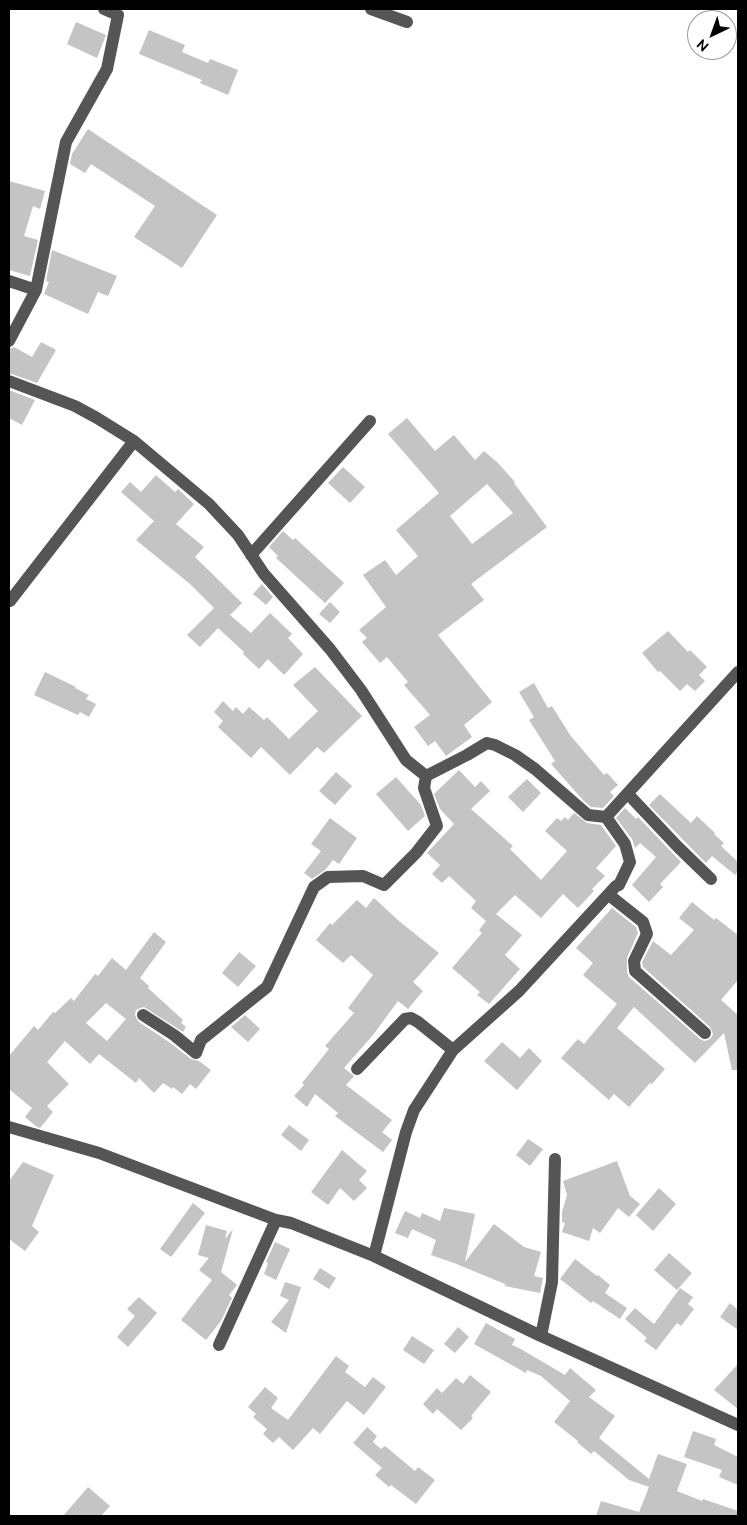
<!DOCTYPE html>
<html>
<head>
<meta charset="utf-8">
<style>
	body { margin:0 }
	#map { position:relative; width:747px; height:1525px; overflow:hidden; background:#fff; font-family:Ubuntu,sans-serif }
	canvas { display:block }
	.frame { position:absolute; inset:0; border:10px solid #000; pointer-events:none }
	.north { position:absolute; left:687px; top:10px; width:50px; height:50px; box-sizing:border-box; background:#fff; border:1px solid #999; border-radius:50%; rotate:222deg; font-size:14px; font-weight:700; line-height:20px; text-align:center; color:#000 }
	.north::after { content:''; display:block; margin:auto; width:18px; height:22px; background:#000; clip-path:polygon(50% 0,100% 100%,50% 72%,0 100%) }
</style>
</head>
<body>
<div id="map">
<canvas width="747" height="1525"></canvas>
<div class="frame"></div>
<div class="north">N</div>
</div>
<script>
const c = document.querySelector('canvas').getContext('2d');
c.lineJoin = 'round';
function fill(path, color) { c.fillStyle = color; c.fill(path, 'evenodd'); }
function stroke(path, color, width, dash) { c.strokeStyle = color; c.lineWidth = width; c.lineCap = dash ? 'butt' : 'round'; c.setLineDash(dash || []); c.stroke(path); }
fill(new Path2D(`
	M76,22L106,35L97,58L67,44Z
	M149,30L185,45L182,52L208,63L210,59L238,70L228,95L200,83L202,80L139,54Z
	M88,129L217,215L182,268L134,237L155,206L91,164L85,173L70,164L72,154Z
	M9,181L45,191L40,209L33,206L24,236L38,240L30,276L9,270Z
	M52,250L117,276L108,296L98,292L88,314L44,294L49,282L46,281Z
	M41,342L56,350L37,383L9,373V349L14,347L32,357Z
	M9,390L35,400L22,425L9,418Z
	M407,418L435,451L454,435L475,460L484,451L497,462L515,482L514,483L547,527L471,584L484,600L438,635L492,702L464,725L472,737L446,756L435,741L428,746L414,727L430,715L404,685L408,682L387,657L380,663L362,642L367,638L359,630L386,607L363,575L385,560L396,575L418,556L396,530L439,493L388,434ZM487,484L513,513L472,544L450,516Z
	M343,467L365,487L350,503L328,483Z
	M156,475L175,492L178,489L194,504L176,524L204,547L195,557L242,603L230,615L251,633L270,613L292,634L288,638L303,654L284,675L268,659L259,669L243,654L244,652L218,628L200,647L187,635L214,608L190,584L136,540L154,521L121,492L130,482L141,492Z
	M283,531L293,540L295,538L344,583L325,603L276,558L278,556L269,547Z
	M262,584L273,597L266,605L253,594Z
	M330,602L340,612L330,623L319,614Z
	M668,631L688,652L690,650L707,667L699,675L705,681L695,691L687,684L680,691L660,671L658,672L642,653Z
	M315,667L362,716L324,753L317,747L290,775L261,747L251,758L218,727L223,721L214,712L223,701L233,711L236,707L243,714L249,707L264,720L267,717L289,739L318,711L293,685Z
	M45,672L76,687L75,688L89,695L86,699L96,704L89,717L80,712L78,715L34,695Z
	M534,683L548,708L552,706L570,735L604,775L607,773L618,785L610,792L614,796L603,808L591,807L583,800L551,764L555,761L529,720L534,717L519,692Z
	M459,770L475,787L481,781L490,791L471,809L513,846L510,849L541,880L567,851L545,831L557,818L561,821L565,817L568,820L574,813L587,823L601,825L616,846L596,868L605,876L592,889L594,891L578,908L563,894L541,918L515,895L496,914L522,935L505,955L520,969L489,1004L477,995L480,992L452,968L482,933L479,930L486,921L471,908L476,901L449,876L442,883L432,874L440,865L427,853L454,824L440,809L434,794Z
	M336,772L352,786L335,805L319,791Z
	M396,777L421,805L425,816L408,831L376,794Z
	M527,779L541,793L523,812L508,797Z
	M660,794L691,823L697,816L715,833L714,834L724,843L721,846L738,862V871L735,875L712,856L706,863L649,805Z
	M625,808L636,819L638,817L681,862L660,884L663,887L649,902L632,885L656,857L640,843L635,848L632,839L616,818Z
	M330,818L357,838L339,864L333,860L325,870L312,879L304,873L321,851L311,844Z
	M374,898L399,921L439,953L413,982L423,991L408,1009L398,1001L373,1035L344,1068L354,1076L346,1085L392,1120L382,1132L392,1140L383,1152L335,1116L338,1113L315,1094L307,1107L294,1096L304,1085L302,1083L329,1049L325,1046L354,1013L348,1008L373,975L351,955L343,963L316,940L330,923L332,925L357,900L366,908Z
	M692,902L714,920L716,918L738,935V980L721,1000L738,1015V1070H732L724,1033L695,1063L634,1007L617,1028L665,1069L652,1084L650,1083L629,1107L614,1094L609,1100L561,1058L578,1039L584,1044L617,1004L583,975L593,963L576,948L612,908L636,927L638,933L627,958V972L629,977L700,1039L704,1041L708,1040L711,1038L713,1034L710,1027L643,967L642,962L653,941L671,955L694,930L679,918Z
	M154,932L166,942L140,978L149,986L148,988L183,1020L181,1023L186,1027L183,1032L144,1007L140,1008L136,1010L135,1014L136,1018L139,1022L169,1042L191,1059L199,1061L211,1070L196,1089L190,1084L182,1094L173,1087L172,1089L163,1083L154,1093L139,1078L136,1083L99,1054L90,1064L65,1041L47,1062L69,1084L47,1106L53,1112L40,1128L37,1127L25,1117L32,1108L9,1089V1056L34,1026L38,1030L53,1012L55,1013L71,998L74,1001L95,974L98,976L112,958L126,970ZM106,1003L126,1019L107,1041L86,1023Z
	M239,952L256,966L238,987L222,973Z
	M245,1015L260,1029L248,1042L231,1027Z
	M502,1042L520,1058L529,1048L542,1061L517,1090L484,1061Z
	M289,1125L309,1140L301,1151L281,1135Z
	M528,1139L543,1149L530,1166L516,1155Z
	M342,1150L367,1171L359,1180L367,1188L354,1201L340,1188L328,1205L311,1192Z
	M617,1161L630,1196L640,1204L629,1217L618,1208L600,1233L593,1228L589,1241L562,1232L565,1223L562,1222V1212L567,1195L563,1181Z
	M23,1162L54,1175L32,1226L39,1232L25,1251L9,1239V1181Z
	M659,1188L676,1204L653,1231L636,1215Z
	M193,1203L205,1213L171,1257L160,1249Z
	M444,1208L475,1214L465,1262L494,1224L524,1247L541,1252L534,1276L543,1278L540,1293L505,1286V1284L454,1263L431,1255L436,1240L412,1229L408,1238L395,1233L405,1211L420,1218L422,1213L440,1221Z
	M206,1225L227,1231L225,1239L233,1229L221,1272L237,1285L229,1295L232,1298L221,1321L206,1340L181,1320L212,1280L199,1270L209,1258L198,1255Z
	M275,1242L290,1249L276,1280L264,1274L268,1263L266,1262Z
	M669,1253L692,1273L677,1290L654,1270Z
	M575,1259L597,1276L598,1275L610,1285L605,1293L627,1308L620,1319L593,1301L591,1303L560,1279Z
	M320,1268L336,1278L329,1289L313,1279Z
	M285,1282L301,1287L286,1333L271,1322L289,1300L280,1296Z
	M680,1288L693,1297L688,1304L694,1309L681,1326L677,1323L656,1350L644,1341L647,1338L625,1319L635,1308L654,1324Z
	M139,1297L157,1313L128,1347L117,1337L135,1316L127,1309Z
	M730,1303L738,1310V1330L720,1317Z
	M486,1323L515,1339L512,1345L519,1348L565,1375L570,1368L596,1390L589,1397L615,1416L599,1438L649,1479L658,1454L687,1464L677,1491L702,1501L703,1499L738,1511V1516H596L601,1501L639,1512L649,1487L629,1480L594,1451L591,1454L577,1442L578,1441L554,1422L570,1401L541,1376L527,1370L526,1373L474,1344Z
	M458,1327L469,1337L455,1353L444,1344Z
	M412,1336L434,1350L424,1364L403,1350Z
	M336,1356L349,1366L345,1372L365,1387L373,1377L386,1387L364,1415L347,1401L320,1434L313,1428L293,1450L279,1437L273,1443L263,1434L267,1429L253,1417L256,1414L248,1407L265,1387L278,1398L271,1408L288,1420Z
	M738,1364V1409L714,1390Z
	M470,1375L491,1392L471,1416L473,1418L461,1430L437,1409L433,1414L423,1404L437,1388L442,1393L456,1378L463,1384Z
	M367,1427L377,1436L373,1442L381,1449L385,1446L415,1471L418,1467L435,1480L416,1504L391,1485L389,1487L375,1475L382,1468L353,1443Z
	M693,1431L716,1439L714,1445L738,1457V1485L719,1477L722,1470L684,1457Z
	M88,1487L110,1506L101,1516H63Z`), '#c4c4c4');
stroke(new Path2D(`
	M371,9L407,22
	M9,281L36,290
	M9,341L36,290L66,142L107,69L118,15L104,9
	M9,381L75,406L97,418L134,441L209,504L238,535L264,574L330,649L361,690L406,760L426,776L467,755L487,743L495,745L515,755L535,769L588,815L606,817L625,844L630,862L619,885L616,886L519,991L453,1050L414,1110L406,1132L374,1256
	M251,555L370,421
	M10,601L134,441
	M628,794L678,847L711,879
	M606,817L738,672
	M609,895L643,922L647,934L634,961L635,971L705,1033
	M143,1015L174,1035L196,1053L201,1040L267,987L314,887L328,877L363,876L384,885L416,853L437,826L424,788L426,776
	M357,1069L405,1019L411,1018L418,1022L453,1050
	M9,1127L99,1153L276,1220L291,1223L374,1256L541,1336L738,1425
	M541,1336L552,1282L555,1159
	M219,1345L276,1220`), '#555', 12);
</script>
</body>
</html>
